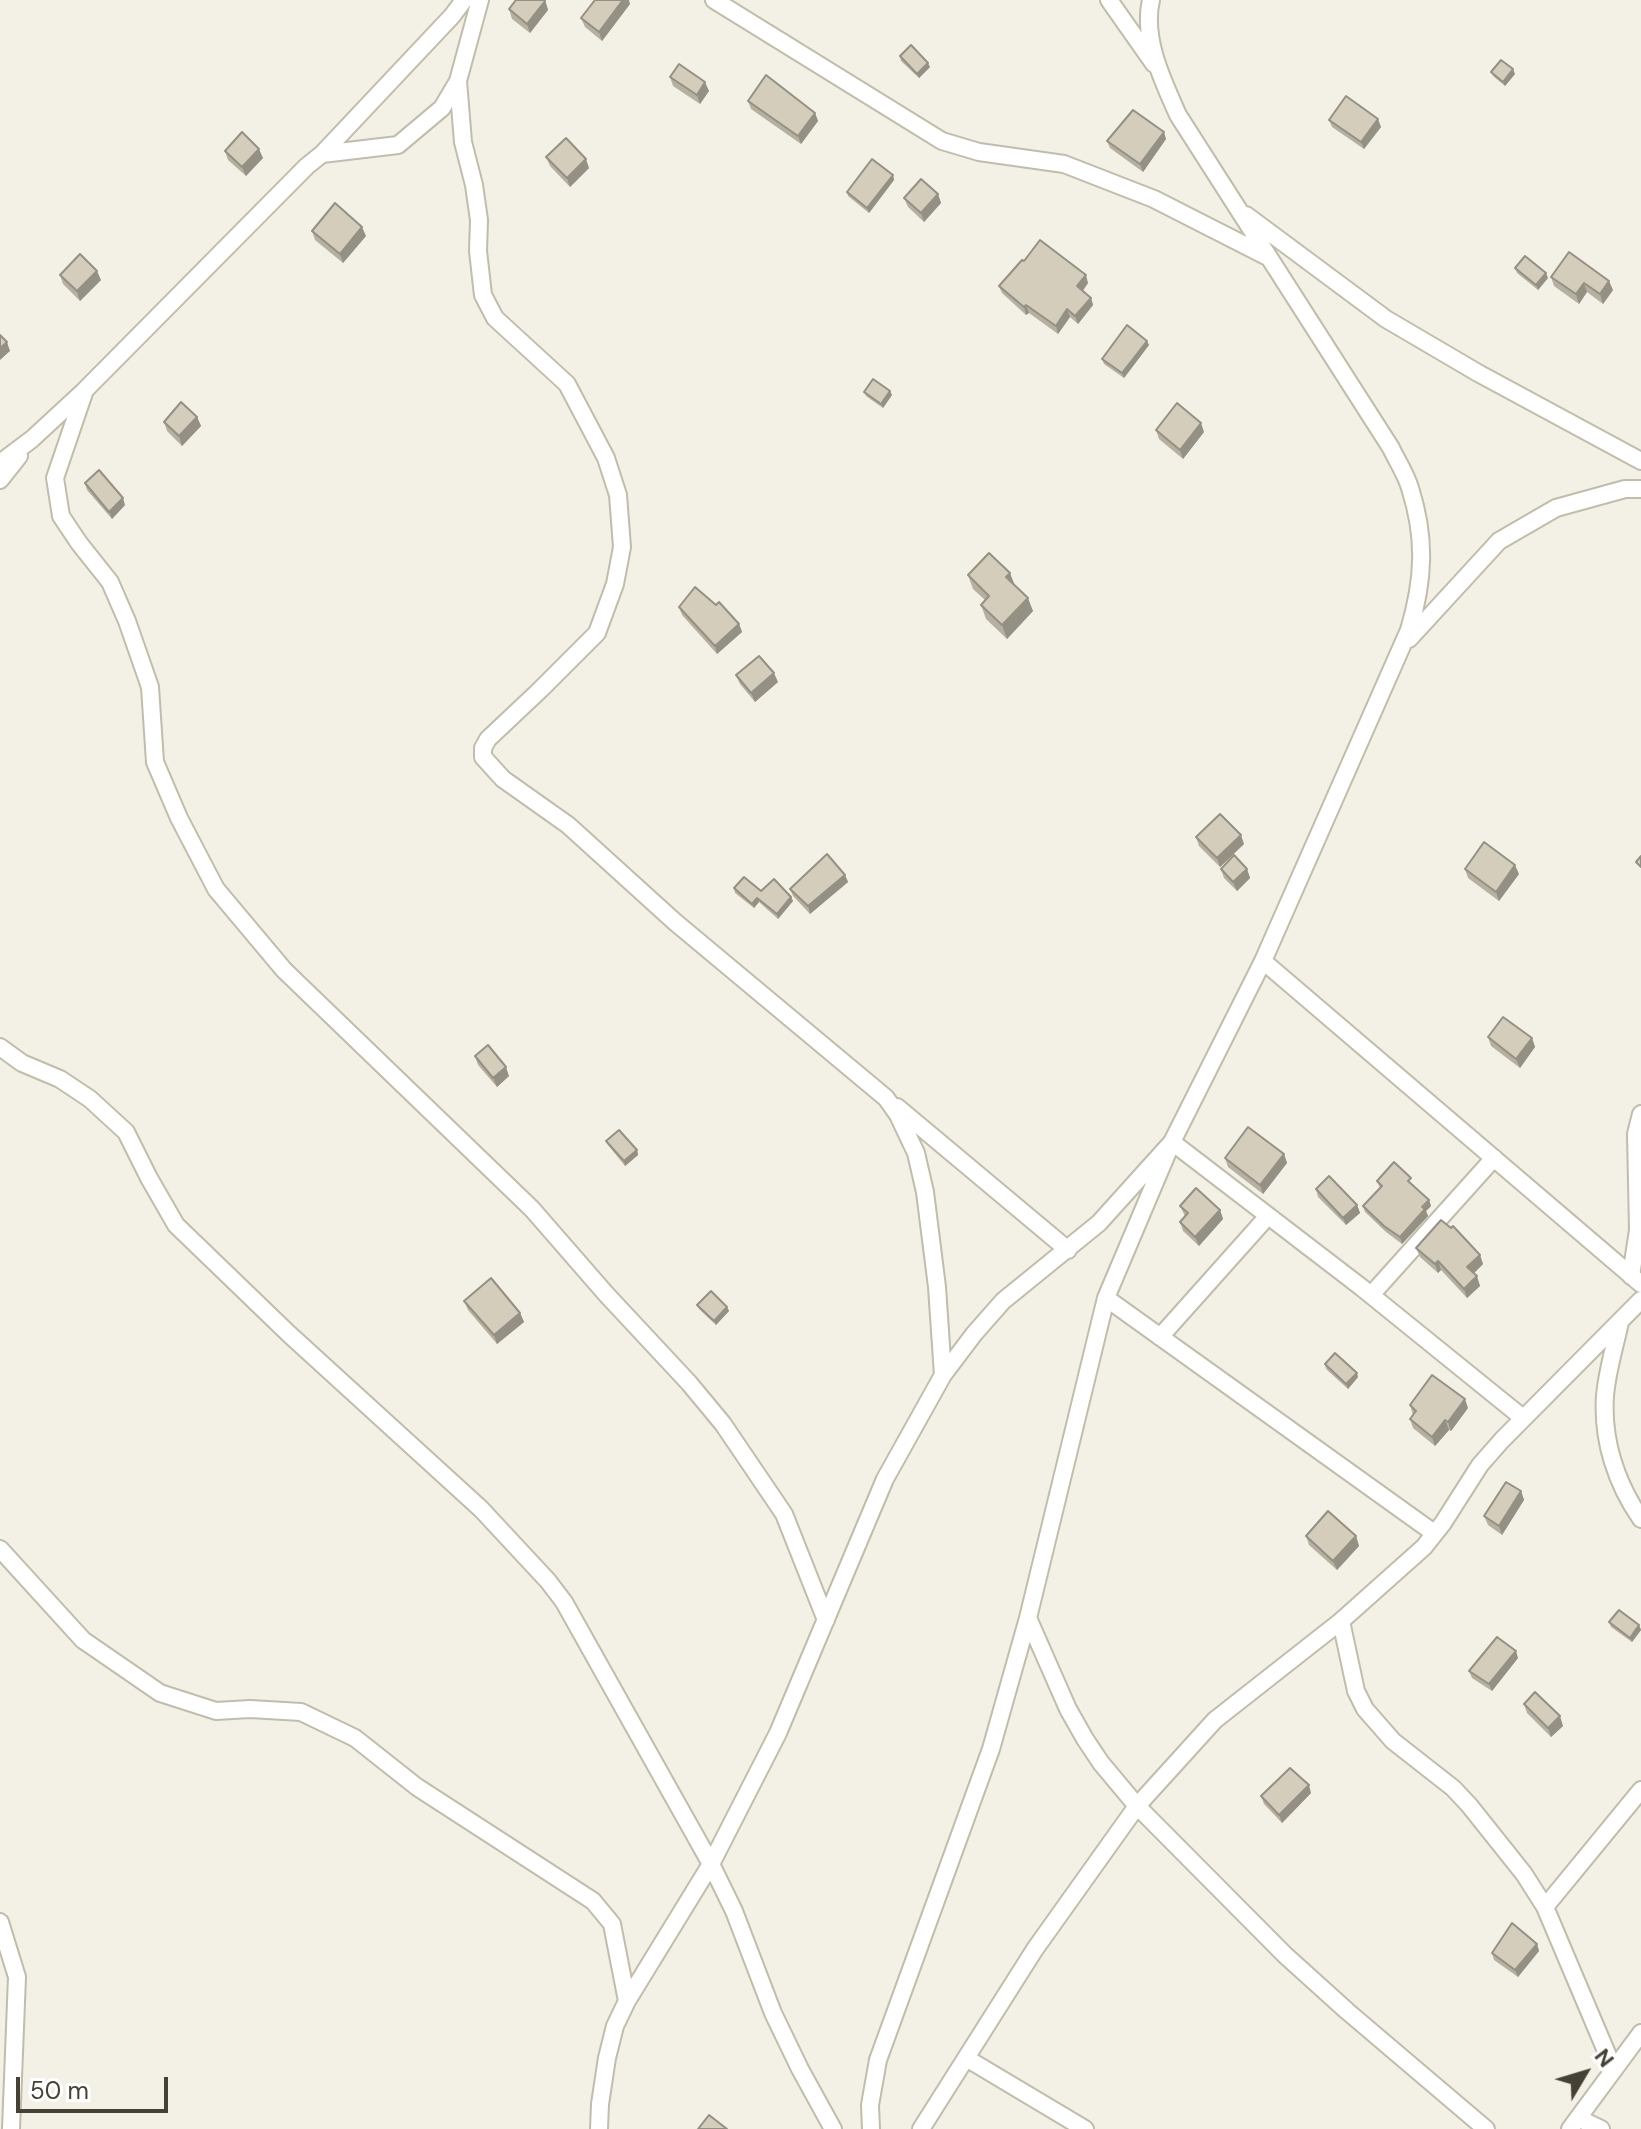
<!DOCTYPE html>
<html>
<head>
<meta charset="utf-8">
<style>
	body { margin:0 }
	#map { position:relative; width:1641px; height:2129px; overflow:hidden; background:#f3f0e6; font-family:"DM Sans",sans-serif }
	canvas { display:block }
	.north { position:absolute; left:1545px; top:2033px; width:80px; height:80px; -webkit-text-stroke:6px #fff; paint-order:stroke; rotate:52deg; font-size:22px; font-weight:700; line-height:32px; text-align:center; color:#454135 }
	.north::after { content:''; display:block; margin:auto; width:28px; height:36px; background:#454135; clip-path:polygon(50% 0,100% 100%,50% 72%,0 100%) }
	.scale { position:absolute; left:16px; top:2077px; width:152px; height:36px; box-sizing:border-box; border:4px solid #454135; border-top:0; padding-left:10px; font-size:24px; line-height:28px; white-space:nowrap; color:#454135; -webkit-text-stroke:6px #fff; paint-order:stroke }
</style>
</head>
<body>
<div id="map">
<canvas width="1641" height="2129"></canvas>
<div class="north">N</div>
<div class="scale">50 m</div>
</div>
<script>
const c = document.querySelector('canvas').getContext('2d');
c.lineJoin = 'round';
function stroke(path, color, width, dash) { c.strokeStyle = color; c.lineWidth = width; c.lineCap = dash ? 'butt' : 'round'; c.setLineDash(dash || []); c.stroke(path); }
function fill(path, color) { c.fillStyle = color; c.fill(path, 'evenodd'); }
const minor = new Path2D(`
	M714,0L942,141L979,152L1064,164L1154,199L1266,256
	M1109,0L1154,64
	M458,81L463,142L474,185L479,220L478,251L483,295L495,318L567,384L606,458L618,495L622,547L615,584L597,633L540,690L488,739L483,748V757L503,779L568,825L675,922L886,1098L898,1115L916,1153L925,1192L937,1287L943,1375
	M322,154L452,16L464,0
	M1246,215L1386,319L1478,373L1641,461
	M85,390L55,478L61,516L79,543L110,582L127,621L150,687L155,762L179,818L216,889L284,970L532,1209L606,1294L689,1383L723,1424L784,1514L826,1620
	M0,463L32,439L85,390L307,166L322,154L398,145L442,108L458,81L480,0
	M0,480L19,456
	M1409,639L1499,541L1556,508L1625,489H1641
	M1263,961L1641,1284
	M0,1047L22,1063L60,1079L90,1099L126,1132L149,1178L176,1225L289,1334L481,1509L548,1581L564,1602L711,1864L734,1911L773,2013L800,2069L833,2129
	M897,1107L1068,1250
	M1631,1276L1638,1230L1636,1134L1641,1114
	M1371,1295L1494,1158
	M1106,1298L1434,1533
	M1620,1322C1615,1346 1607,1371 1605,1396C1602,1440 1616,1483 1641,1519
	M1160,1337L1268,1216
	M0,1549L83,1640L160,1693L216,1711L250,1709L301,1712L355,1738L417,1787L593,1901L612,1924L627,2001
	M1028,1618L1068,1709L1085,1739L1101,1763L1137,1806L1285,1955L1347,2011L1486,2129
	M1341,1621L1356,1691L1365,1709L1393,1741L1453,1788L1469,1805L1524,1874L1545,1907L1614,2070
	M1545,1907L1641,1790
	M0,1922L17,1977L11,2129
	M966,2058L1085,2129
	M1578,2118L1601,2129
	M599,2129L600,2104L607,2058L615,2026L627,2001L711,1864L778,1733L885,1479L943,1375L974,1334L1003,1301L1099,1223L1172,1142L1361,1287L1523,1418
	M871,2129L870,2105L878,2060L991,1749L1028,1618L1106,1298L1172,1142L1263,961L1409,630C1424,580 1426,538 1410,488C1406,474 1397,461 1391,448L1178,115C1163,81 1142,39 1151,0
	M921,2129L1035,1949L1137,1806L1215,1720L1341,1621L1424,1547L1443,1523L1480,1465L1502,1440L1641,1300
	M1570,2129L1641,2033`);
stroke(minor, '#c1bcab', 20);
stroke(minor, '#fff', 16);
fill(new Path2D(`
	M516,0H545L548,10L530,33L512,19L509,9Z
	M630,4L602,41L585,27L581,18Z
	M900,56L930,67L919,78L901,61Z
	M1491,72L1515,74L1505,86L1493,76Z
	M670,77L709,91L700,104L673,86Z
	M748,101L815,113L818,121L801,144L751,109Z
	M1329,120L1381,127L1364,149L1332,127Z
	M1166,139L1143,172L1110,148L1107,141Z
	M225,151L263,158L246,176L228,160Z
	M546,157L589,168L570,187L550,166Z
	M893,175L894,180L869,213L848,196L847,192Z
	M938,194L941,203L924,222L908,207L904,198Z
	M312,231L366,236L343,263L315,240Z
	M1515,268L1548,278L1538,290L1517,273Z
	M60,275L101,280L80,301L63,284Z
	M1551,277L1613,290L1603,304L1587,292L1579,304L1554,286Z
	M1088,283L1083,291L1091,298L1093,305L1078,324L1070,317L1058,334L1029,313L1026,315L1002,293L999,286Z
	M1149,345L1124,378L1104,364L1102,359Z
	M864,392L892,395L883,408L866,396Z
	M197,417L201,426L182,446L167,431L164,422Z
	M1156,430L1204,432L1183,459L1159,439Z
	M85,483L125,505L112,519L87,490Z
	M968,575L1015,585L1033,611L1007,639L986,619L981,605L985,600L973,589Z
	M679,607L739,624L742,632L717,654L682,615Z
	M736,675L778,682L755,702L740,684Z
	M1196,837L1244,844L1220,867L1199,846Z
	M1221,869H1247L1250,878L1237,891L1224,878Z
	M1465,869L1519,874L1499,901L1468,878Z
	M845,875L848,882L810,914L793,896L790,889Z
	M734,888L761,891L791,897L793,901L778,919L759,902L754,908L735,893Z
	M1488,1037L1532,1038L1535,1047L1520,1068L1491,1046Z
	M475,1056L509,1076L497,1087L478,1065Z
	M606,1141L637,1150L638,1155L625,1166L608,1145Z
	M1284,1154L1287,1163L1263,1194L1228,1167L1225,1158Z
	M1377,1181L1414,1184L1413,1185L1429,1200L1431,1206L1426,1211L1428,1216L1402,1244L1386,1232L1365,1212L1363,1206L1380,1188Z
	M1316,1189L1357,1205L1360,1213L1346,1225L1318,1197Z
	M1180,1206L1220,1210L1223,1219L1199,1246L1183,1231L1180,1222L1185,1216Z
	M1416,1248L1480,1255L1483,1264L1474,1273L1480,1286L1467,1298L1441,1270L1438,1273L1420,1257Z
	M464,1301L520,1313L524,1322L497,1344L468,1310Z
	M697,1305L727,1307L729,1311L716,1325L699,1309Z
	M1325,1364L1358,1377L1348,1389L1326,1369Z
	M1410,1405L1468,1408L1451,1431L1449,1430L1435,1446L1413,1428L1410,1419L1413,1415Z
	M1521,1491L1524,1500L1502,1535L1488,1525L1484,1516Z
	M1306,1536H1356L1359,1546L1337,1570L1309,1545Z
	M1609,1622L1639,1625L1641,1630L1632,1642L1611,1627Z
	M1518,1658L1492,1691L1472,1678L1469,1671Z
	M1524,1704L1563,1726L1551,1737L1527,1713Z
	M1311,1793L1282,1823L1264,1804L1261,1796Z
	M1537,1944L1539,1951L1518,1977L1494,1960L1492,1953Z`), '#b6b0a1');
fill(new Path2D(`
	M541,0H545L548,10L530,33L527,24Z
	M623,0H629L630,4L602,41L599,32Z
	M928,63L930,67L919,78L917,74Z
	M1513,69L1515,74L1505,86L1503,82Z
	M705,82L709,91L700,104L697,95Z
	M815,113L818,121L801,144L798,136Z
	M1378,119L1381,127L1364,149L1361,142Z
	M1164,132L1166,139L1143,172L1140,164Z
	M259,149L263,158L246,176L242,167Z
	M586,159L589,168L570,187L567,178Z
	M893,175L894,180L869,213L867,208Z
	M938,194L941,203L924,222L921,213Z
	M362,227L366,236L343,263L340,254Z
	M97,271L101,280L80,301L77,291Z
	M1546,273L1548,278L1538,290L1536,285Z
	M1086,275L1088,283L1080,294L1077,286Z
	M1609,281L1613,290L1603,304L1600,294Z
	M1584,283L1587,292L1579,304L1576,294Z
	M1091,298L1093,305L1078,324L1075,316Z
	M1026,305L1029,313L1026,315L1024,307Z
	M1067,309L1070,317L1058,334L1056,326Z
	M1147,341L1149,345L1124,378L1122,373Z
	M7,342L10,351L0,360V348Z
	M890,391L892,395L883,408L881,404Z
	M197,417L201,426L182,446L179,436Z
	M1201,423L1204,432L1183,459L1180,450Z
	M123,498L125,505L112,519L109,512Z
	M1010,573L1015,586L1006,577Z
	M1028,598L1033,611L1007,639L1002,625Z
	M739,624L742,632L717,654L715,646Z
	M774,673L778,682L755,702L751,693Z
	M1241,835L1244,844L1220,867L1217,858Z
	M1515,865L1519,874L1499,901L1496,892Z
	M1247,869L1250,878L1237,891L1233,882Z
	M845,875L848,882L810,914L808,906Z
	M791,897L793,901L778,919L777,914Z
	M757,898L759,902L754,908L752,904Z
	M1532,1038L1535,1047L1520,1068L1516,1059Z
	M506,1067L509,1076L497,1087L493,1078Z
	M637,1150L638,1155L625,1166L624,1161Z
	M1284,1154L1287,1163L1263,1194L1260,1185Z
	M1429,1200L1431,1206L1426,1211L1428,1216L1402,1244L1400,1237Z
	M1357,1205L1360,1213L1346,1225L1343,1218Z
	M1220,1210L1223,1219L1199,1246L1195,1237Z
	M1480,1255L1483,1264L1471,1276L1467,1267Z
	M1438,1261L1441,1270L1438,1273L1435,1264Z
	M1477,1276L1480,1286L1467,1298L1464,1289Z
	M727,1307L729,1311L716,1325L714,1321Z
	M520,1313L524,1322L497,1344L494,1335Z
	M1357,1373L1358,1377L1348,1389L1346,1384Z
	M1465,1399L1468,1408L1451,1431L1448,1422Z
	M1445,1420L1449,1430L1435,1446L1432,1437Z
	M1521,1491L1524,1500L1502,1535L1499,1526Z
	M1356,1536L1359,1546L1337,1570L1333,1561Z
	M1639,1625L1641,1630L1632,1642L1630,1638Z
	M1516,1651L1518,1658L1492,1691L1489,1684Z
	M1560,1716L1563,1726L1551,1737L1548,1728Z
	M1309,1785L1311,1793L1282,1823L1279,1815Z
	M1537,1944L1539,1951L1518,1977L1515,1970Z`), '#949083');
const building = new Path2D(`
	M516,0H544L545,1L527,24L509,9Z
	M595,0H623L599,32L581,18Z
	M911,45L928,63L917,74L900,56Z
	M1501,60L1513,69L1503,82L1491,72Z
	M679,64L705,82L697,95L670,77Z
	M766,75L815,113L798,136L748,101Z
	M1346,96L1378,119L1361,142L1329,120Z
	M1133,110L1164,132L1140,164L1107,141Z
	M242,132L259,149L242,167L225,151Z
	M566,138L586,159L567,178L546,157Z
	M872,159L893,175L867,208L847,192Z
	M921,179L938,194L921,213L904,198Z
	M335,203L362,227L340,254L312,231Z
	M1040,240L1086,275L1077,286L1091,298L1075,316L1067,309L1056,326L1026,305L1024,307L999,286L1022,260L1024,261Z
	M1569,252L1609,281L1600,294L1584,283L1576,294L1551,277Z
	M80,254L97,271L77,291L60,275Z
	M1525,256L1546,273L1536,285L1515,268Z
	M1127,325L1147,341L1122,373L1102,359Z
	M0,335L7,342L0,348Z
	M873,379L890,391L881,404L864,392Z
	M181,402L197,417L179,436L164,422Z
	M1177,403L1201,423L1180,450L1156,430Z
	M99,470L123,498L109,512L85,483Z
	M989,553L1010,573L1006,577L1028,598L1002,625L981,605L989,596L968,575Z
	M695,587L716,605L719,602L739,624L715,646L679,607Z
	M759,656L774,673L751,693L736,675Z
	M1220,814L1241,835L1217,858L1196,837Z
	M1484,842L1515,865L1496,892L1465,869Z
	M827,854L845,875L808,906L790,889Z
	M1234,855L1247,869L1233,882L1221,869Z
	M1641,856V867L1636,862Z
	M744,877L761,891L774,879L791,897L777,914L757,898L752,904L734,888Z
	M1503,1017L1532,1038L1516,1059L1488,1037Z
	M488,1045L506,1067L493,1078L475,1056Z
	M1248,1127L1284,1154L1260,1185L1225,1158Z
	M619,1130L637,1150L624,1161L606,1141Z
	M1394,1162L1411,1178L1408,1181L1429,1200L1422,1207L1425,1209L1400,1237L1384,1226L1363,1206L1382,1186L1377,1181Z
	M1329,1176L1357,1205L1343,1218L1316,1189Z
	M1196,1188L1220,1210L1195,1237L1180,1222L1188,1213L1180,1206Z
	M1441,1220L1451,1228L1453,1226L1480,1255L1467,1267L1477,1276L1464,1289L1438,1261L1435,1264L1416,1248Z
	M491,1278L520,1313L494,1335L464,1301Z
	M711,1291L727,1307L714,1321L697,1305Z
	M1335,1353L1357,1373L1346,1384L1325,1364Z
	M1432,1375L1465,1399L1448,1422L1445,1420L1432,1437L1410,1419L1416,1411L1410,1405Z
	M1506,1482L1521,1491L1499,1526L1484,1516Z
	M1328,1511L1356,1536L1333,1561L1306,1536Z
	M1619,1610L1639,1625L1630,1638L1609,1622Z
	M1497,1637L1516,1651L1489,1684L1469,1671Z
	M1535,1692L1560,1716L1548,1728L1524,1704Z
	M1290,1768L1309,1785L1279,1815L1261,1796Z
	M1512,1923L1537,1944L1515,1970L1492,1953Z
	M709,2115L727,2129H698Z`);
fill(building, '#d4cdbb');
stroke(building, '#949083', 2);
</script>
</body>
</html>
